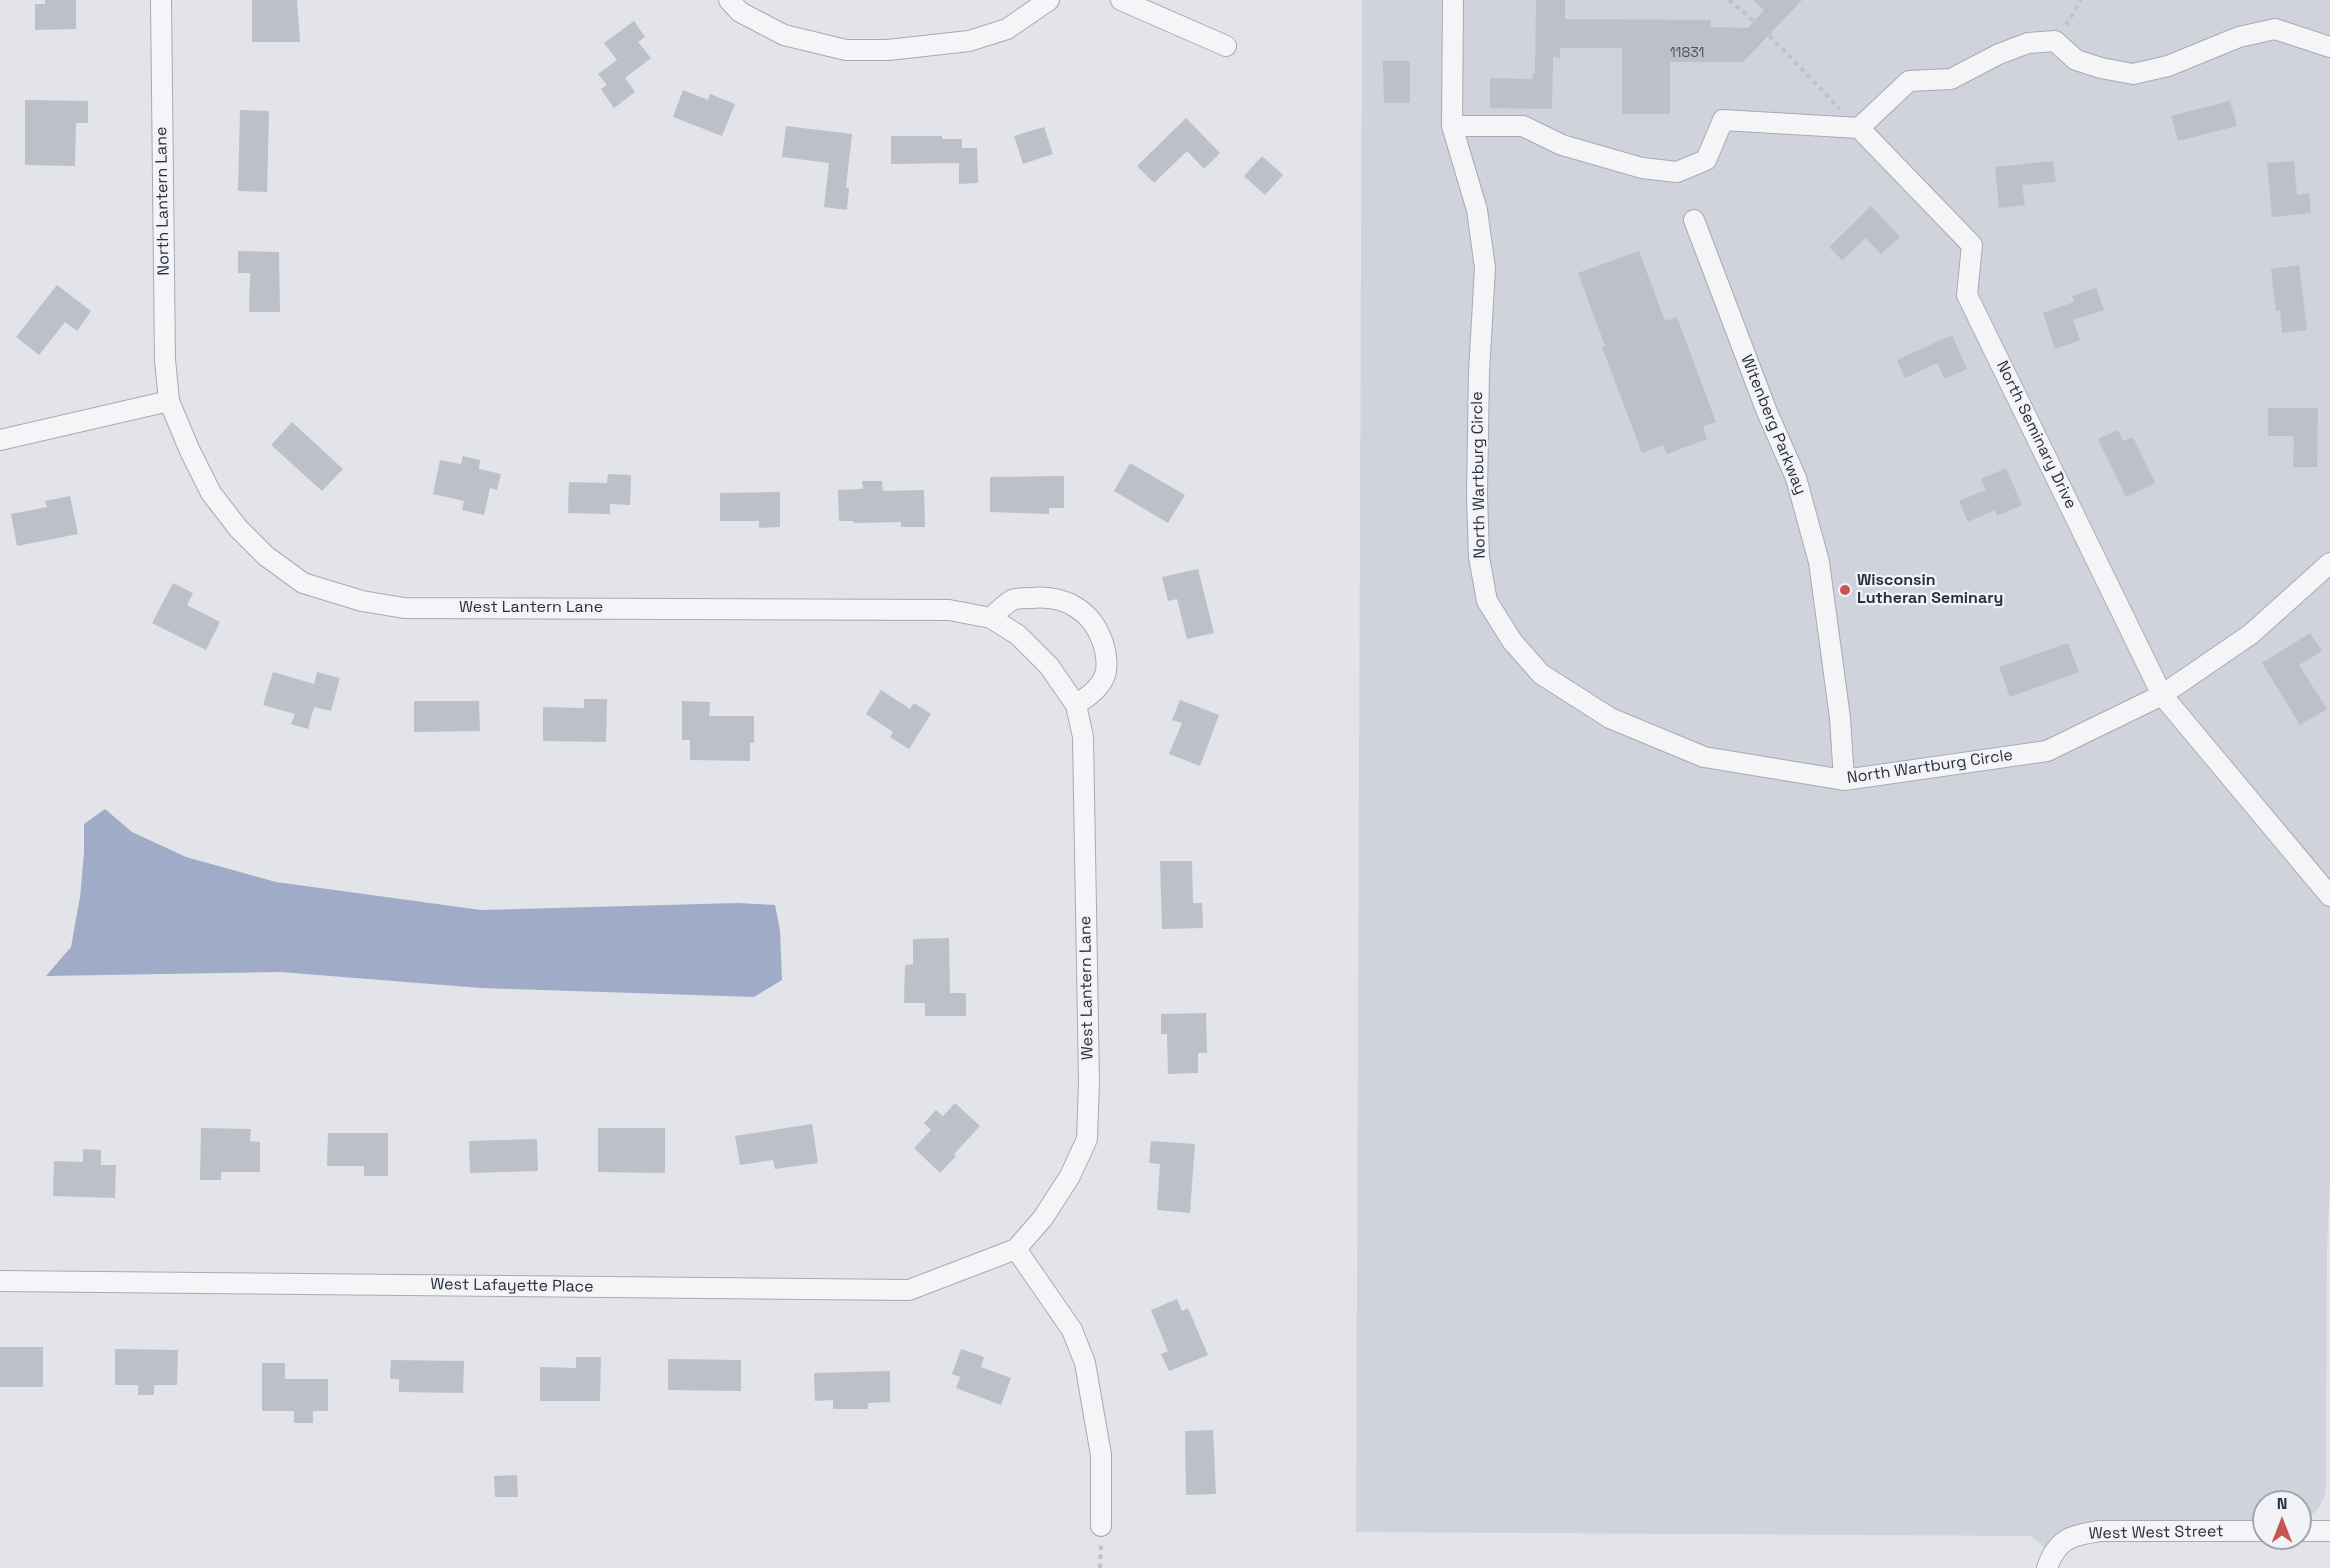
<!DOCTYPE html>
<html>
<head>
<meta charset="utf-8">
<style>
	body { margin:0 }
	#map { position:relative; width:2330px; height:1568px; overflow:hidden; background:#e2e4ea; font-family:"Space Grotesk",sans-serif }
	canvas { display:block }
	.north { position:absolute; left:2252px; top:1490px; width:60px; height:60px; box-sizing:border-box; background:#f2f3f7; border:2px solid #a2a5ae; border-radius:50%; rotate:0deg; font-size:16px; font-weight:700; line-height:24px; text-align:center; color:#2b2f41 }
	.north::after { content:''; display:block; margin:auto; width:21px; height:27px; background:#c65650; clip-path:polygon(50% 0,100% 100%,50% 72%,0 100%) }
</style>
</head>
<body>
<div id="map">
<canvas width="2330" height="1568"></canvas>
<div class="north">N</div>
</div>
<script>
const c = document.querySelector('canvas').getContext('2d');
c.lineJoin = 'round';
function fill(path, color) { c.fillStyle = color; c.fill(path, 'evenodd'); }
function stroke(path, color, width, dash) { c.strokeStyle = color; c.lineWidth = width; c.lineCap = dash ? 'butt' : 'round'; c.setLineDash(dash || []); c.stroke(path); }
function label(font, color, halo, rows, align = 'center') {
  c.font = font + ' "Space Grotesk",sans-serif'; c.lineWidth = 4.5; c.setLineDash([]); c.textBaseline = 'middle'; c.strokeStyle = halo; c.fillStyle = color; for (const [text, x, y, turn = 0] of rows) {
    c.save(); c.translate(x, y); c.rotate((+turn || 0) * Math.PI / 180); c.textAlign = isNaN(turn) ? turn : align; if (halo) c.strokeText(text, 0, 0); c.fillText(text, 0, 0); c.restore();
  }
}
fill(new Path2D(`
	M1362,0H2330V1180L2327,1248L2326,1482L2325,1495L2319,1508L2309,1517L2300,1522V1502H2264V1524L2058,1535L2045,1548L2031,1536L1356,1532Z`), '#d1d3dc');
fill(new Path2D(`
	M105,809L132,832L186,857L276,882L481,910L738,903L775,905L780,930L782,980L754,997L481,988L280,972L46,976L71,947L80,897L84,853V824Z`), '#a0abc7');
fill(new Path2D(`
	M45,0H76V29L35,30V4H45Z
	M252,0H297L300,42H252Z
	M1536,0H1565V19L1711,20V27L1748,28L1764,10L1753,0H1802L1743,62H1670V114H1622V48H1560V58L1553,57L1552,109L1490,108V78L1532,79V74H1535Z
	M634,21L645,37L638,42L651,58L625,78L635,92L614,108L601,89L607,85L598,74L617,60L604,43Z
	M1383,61H1410V103H1384Z
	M683,90L708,100L710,94L735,104L722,136L673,117Z
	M25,100L88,101V123H76L75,166L25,165Z
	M2230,101L2237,126L2178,141L2171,116Z
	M240,110L269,111L267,192L238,191Z
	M1186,118L1220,153L1204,169L1187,151L1154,183L1137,166Z
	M786,126L852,134L846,188H849L847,210L824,207L829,163L782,157Z
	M1044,127L1053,154L1023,164L1014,136Z
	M891,136H942V139H962V148H977L978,183L959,184V163L891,164Z
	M1262,156L1283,175L1265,195L1244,176Z
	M2053,161L2056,182L2022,185L2025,205L1999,208L1995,167Z
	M2294,161L2297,195L2309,193L2311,213L2272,217L2267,163Z
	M1871,206L1900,237L1881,254L1866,238L1842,260L1829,247Z
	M238,251L279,252L280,312H249L250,273H238Z
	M1639,251L1665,321L1677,317L1716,422L1703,426L1707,439L1667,454L1663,445L1642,453L1602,347L1605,346L1578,273Z
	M2299,265L2307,330L2282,333L2280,311H2276L2271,269Z
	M57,285L91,311L77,331L65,322L39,355L16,337Z
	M2096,288L2104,310L2073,320L2080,340L2055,349L2043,313L2074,302L2072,296Z
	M1952,335L1967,369L1945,379L1937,363L1905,378L1897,360Z
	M2268,408H2318L2317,467H2293L2294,436H2268Z
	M292,422L343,469L322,491L271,445Z
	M2118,430L2123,441L2133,437L2155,483L2126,497L2098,439Z
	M463,456L480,460L479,469L501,474L497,490L490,488L484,515L462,510L464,501L433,494L440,460L461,464Z
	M1130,463L1185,495L1168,523L1114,491Z
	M2006,468L2022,505L1997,516L1995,510L1968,522L1959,501L1986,490L1981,479Z
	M608,474L631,475L630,505L610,504V514L568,513L569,482L607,483Z
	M1064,476V508H1049V514L990,512V477Z
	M862,481H882L883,491L924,490L925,527H901V522L854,523V521H839L838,490L863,489Z
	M780,492V527L759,528V521H720V493Z
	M70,496L78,534L17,546L11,514L47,507L45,501Z
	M1198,569L1214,633L1187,639L1177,599L1168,601L1162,577Z
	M173,583L193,593L187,605L220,622L206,650L152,623Z
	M2310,633L2322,651L2299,665L2327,709L2300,725L2262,663Z
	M2068,643L2079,672L2010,697L1999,667Z
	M273,672L314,684L317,672L340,678L331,711L314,707L308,729L291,724L295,714L263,705Z
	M881,690L910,709L914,703L931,714L909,749L890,737L893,732L866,714Z
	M584,699H607L606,742L543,741V707L584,708Z
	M1180,700L1219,715L1200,766L1169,754L1182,723L1172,720Z
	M414,701H479L480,731L414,732Z
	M682,701L710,702L709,716H754V743H750V761L690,760V740H682Z
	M1160,861H1192L1193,903H1202L1203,928L1162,929Z
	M949,938L950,993H966V1016H925V1003H904L905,965L913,964V939Z
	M1206,1013L1207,1053H1198V1073L1168,1074L1167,1034H1161V1014Z
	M955,1103L980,1126L954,1154L956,1156L940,1173L914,1148L931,1130L924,1123L936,1110L943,1116Z
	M812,1124L818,1163L775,1169L773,1160L740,1165L735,1136Z
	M201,1128L251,1129L250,1141L260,1142V1172H221V1180H200Z
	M598,1128H665V1173L598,1172Z
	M328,1133H388V1176H364V1166H327Z
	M537,1139L538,1171L470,1173L469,1141Z
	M1151,1141L1195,1144L1190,1213L1157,1210L1160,1164L1149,1163Z
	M83,1149L101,1150V1165H116L115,1198L53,1196L54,1161L83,1162Z
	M1177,1299L1182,1311L1188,1308L1208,1355L1169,1371L1161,1354L1168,1351L1151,1310Z
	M0,1347H43V1387H0Z
	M115,1349L178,1350L177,1385H154V1395H138V1385H115Z
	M961,1349L984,1357L981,1367L1011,1378L1001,1405L956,1388L960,1377L952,1374Z
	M576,1357H601L600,1401H540V1367L576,1368Z
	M668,1359L741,1360V1391L668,1390Z
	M391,1360L464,1361L463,1393L399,1392V1379H390Z
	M262,1363H285V1379H328V1411H313V1423H294V1411H262Z
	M890,1371V1402L868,1403V1409H833V1400L815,1401L814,1373Z
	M1213,1430L1216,1494L1186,1495L1185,1431Z
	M517,1475L518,1497H495L494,1476Z`), '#bdbfc9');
const minor = new Path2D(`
	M729,0L740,12L784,35L846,50H888L969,41L1007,29L1049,0
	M1121,0L1226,46
	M1453,0L1452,126L1477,210L1485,268L1479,372L1477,495L1479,557L1487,601L1512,641L1541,674L1610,718L1704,757L1844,780L2047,751L2162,695L2251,634L2330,563
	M1452,126H1523L1562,145L1642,168L1677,172L1706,160L1723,120L1859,128
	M1859,128L1972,245L1967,295L2162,695L2330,896
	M1859,128L1909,81L1951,79L1999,54L2028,43L2055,41L2076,60L2101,68L2133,74L2168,66L2239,37L2275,29L2330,47
	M1694,220L1767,412L1796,478L1819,562L1840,718L1844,780
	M0,440L169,401
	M991,618C997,612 1005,604 1012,600C1017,598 1025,598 1031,598C1065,595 1092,610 1103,643C1106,652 1108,666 1105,675C1100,689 1087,697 1076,705
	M1016,1249L1072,1330L1085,1363L1101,1455V1526
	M0,1281L909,1290L1016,1249L1043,1218L1070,1176L1087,1139L1089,1082L1083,737L1076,705L1049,666L1018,635L991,618L949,610L404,608L362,601L303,583L266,556L238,528L211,493L190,451L169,401L165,360L161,0
	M2300,1531H2330
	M2047,1568C2057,1539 2071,1535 2100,1531H2264`);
stroke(minor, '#a7aab4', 22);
stroke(new Path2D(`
	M1729,0L1761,27L1840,109
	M2066,25L2081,0
	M1100,1568L1101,1545`), '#c0c2c8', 4, [4.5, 4.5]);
stroke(minor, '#f5f5f8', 20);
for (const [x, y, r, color] of [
	[1845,590,6,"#c65650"]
]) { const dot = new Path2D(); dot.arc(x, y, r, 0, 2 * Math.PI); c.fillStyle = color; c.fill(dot); stroke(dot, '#f2f3f7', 2); }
label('14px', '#505363', null, [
	["11831",1687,53]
]);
label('16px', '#2b2f41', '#f2f3f7', [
	["North Lantern Lane",163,201,-91],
	["Witenberg Parkway",1773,425,68],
	["North Seminary Drive",2036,435,64],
	["North Wartburg Circle",1479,475,-91],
	["West Lantern Lane",531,608],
	["North Wartburg Circle",1930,767,-8],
	["West Lantern Lane",1087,988,-91],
	["West Lafayette Place",512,1286,1],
	["West West Street",2156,1533,-1]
]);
label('bold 16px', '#2b2f41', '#f2f3f7', [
	["Wisconsin",1857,581],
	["Lutheran Seminary",1857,599]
], 'left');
</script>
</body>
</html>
